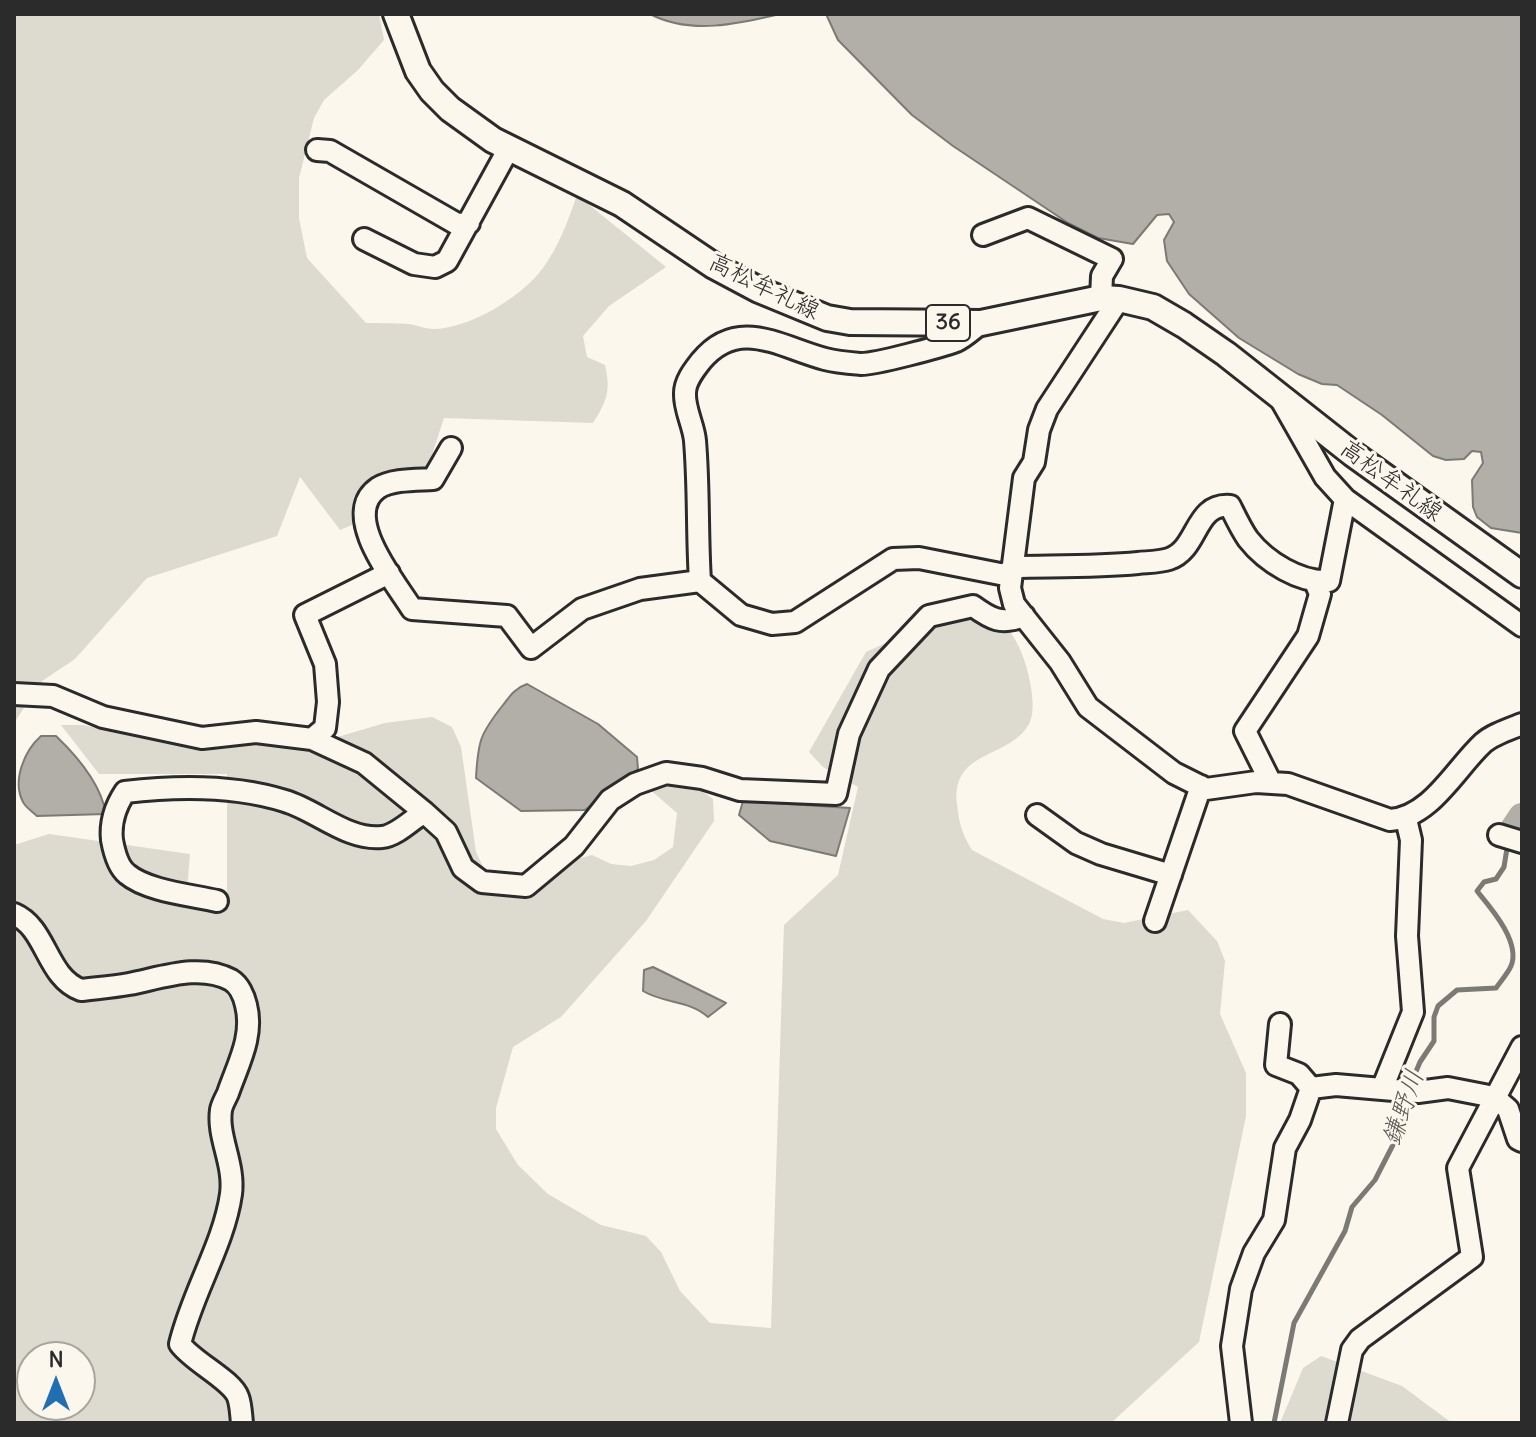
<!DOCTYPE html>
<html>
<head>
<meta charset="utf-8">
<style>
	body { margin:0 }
	#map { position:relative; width:1536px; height:1437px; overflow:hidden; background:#fbf7ec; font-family:Delius,sans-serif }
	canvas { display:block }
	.frame { position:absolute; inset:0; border:16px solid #2b2b2b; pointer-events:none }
	.north { position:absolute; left:16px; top:1341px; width:80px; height:80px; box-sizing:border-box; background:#fbf7ec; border:2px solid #a8a59f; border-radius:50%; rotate:0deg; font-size:22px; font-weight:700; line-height:32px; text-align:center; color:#2b2b2b }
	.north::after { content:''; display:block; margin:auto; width:28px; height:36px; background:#1f6fb2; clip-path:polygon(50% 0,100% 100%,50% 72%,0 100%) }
</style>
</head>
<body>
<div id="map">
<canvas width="1536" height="1437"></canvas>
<div class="frame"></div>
<div class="north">N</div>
</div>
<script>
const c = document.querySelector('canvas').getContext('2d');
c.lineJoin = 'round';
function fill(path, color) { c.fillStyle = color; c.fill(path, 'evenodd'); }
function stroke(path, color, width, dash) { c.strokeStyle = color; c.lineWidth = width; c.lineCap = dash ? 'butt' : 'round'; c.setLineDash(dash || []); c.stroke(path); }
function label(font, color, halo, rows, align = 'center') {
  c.font = font + ' Delius,"Klee One",sans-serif'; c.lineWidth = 6; c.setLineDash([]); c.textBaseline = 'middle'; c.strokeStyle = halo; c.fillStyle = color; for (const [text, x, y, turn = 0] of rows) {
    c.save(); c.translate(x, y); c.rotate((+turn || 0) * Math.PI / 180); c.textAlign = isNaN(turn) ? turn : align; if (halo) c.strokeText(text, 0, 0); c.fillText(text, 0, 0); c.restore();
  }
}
fill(new Path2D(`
	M14,14H379L384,40L358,70L324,100L314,118L299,178V218L307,258L366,323C380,323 395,323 409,324C417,325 425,329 433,329C469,329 522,297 543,268C559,246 568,221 577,195L666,267L609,306L583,336L587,357L605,365C611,391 607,401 593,423L444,418L426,473H388L369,483L359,522L340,530L300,477L277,536L147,578L75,659L42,681L14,723Z
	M966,618C978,620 999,622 1007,629C1024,644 1039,702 1030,722C1011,760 951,748 957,804C959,823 962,834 972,850L1103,919L1124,923L1188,910L1217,941L1225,961L1220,1014L1246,1073V1116L1199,1342L1111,1423H14V845L49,834L190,854L186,904L227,899V774H99L61,725H83L168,744L324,741L385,723L432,717L452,727L461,747L476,852L485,871L506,878L592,855L611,864L631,866L654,860L673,847L677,813L647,787L683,778L713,799L714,821L646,921L561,1017L513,1047L496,1108V1129L518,1165L548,1194L601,1225L646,1236L661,1252L680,1291L710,1323L771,1328L784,925L838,875L858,787L823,767L809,752L866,652L923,626ZM32,1357H80V1405H32Z
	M1321,1356L1402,1386L1452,1423H1280L1303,1368Z`), '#dddad0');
const water = new Path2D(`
	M650,14H780C738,24 690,35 650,14Z
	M826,14H1522V533L1491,528L1477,517L1473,507L1472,480L1483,463L1481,452L1472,451L1464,459L1446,460L1433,456L1382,415L1337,385L1322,384L1298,374L1239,338L1189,294L1167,261L1164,240L1174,222L1169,214L1157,215L1133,244L1098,238L1068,223L953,146L912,115L838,40Z
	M527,684L598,724L637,757L638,769L585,810L521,811L476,778C478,741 480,734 503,705C510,696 515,688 527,684Z
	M41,736H56C78,757 101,784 106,814L37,816C33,812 25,807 23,802C12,781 24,751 41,736Z
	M743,801L850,808L836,856L770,841L739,815Z
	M653,967L726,1003L708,1017C689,1000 665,1004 643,991L644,970Z`);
fill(water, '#b1afa7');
stroke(water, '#7b7a75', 2);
stroke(new Path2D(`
	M1410,1086L1420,1062L1434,1041V1017L1438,1006L1457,990L1496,988C1501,981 1508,973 1511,966C1521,942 1491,908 1477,891L1484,882L1496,879L1504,867L1508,842
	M1274,1423L1294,1323L1345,1231L1352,1207L1375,1180L1397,1137L1407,1095`), '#7b7a75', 5);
stroke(new Path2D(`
	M1510,835L1522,817`), '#b1afa7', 28);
const minor = new Path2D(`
	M317,150L330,151L457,224L469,223
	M983,235L1028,218L1112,259L1102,276L1101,298
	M364,239L414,264L435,267L447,261L509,148
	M1119,299L1047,409L1039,430L1034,462L1024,478L1010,588L1014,604L1060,662L1088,707L1174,773L1206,789L1256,782L1288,784L1390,820C1431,817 1455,769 1483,743C1493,734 1510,729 1522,724
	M981,323C973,329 965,337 956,341C940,347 876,364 861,364C849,363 836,362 825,359C780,347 738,316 701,361C694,370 685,381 685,393C684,409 694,426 695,441C699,488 697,534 700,581L741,615L772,624L795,622L893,559L919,558L1005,575L1014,567C1056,566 1097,567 1138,563C1148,562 1160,562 1169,559C1199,549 1194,503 1230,506C1235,516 1241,529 1248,539C1266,562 1300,583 1329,581L1345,499L1325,477L1280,398
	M451,448L433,479C416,480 392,479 378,488C339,515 396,583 412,609L507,616L531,648L582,609L640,589L700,581
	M1345,499L1522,626
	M14,694L53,696L103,717L202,738L256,732L312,739L325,728L328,702L325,664L305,615L389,573
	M312,739L364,763L424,812L446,832L463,868L482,882L526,886L574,846L610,800L635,784L666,773L702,778L740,790L836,794L849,734L879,669L929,616L973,606C991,619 1001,625 1024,616
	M1271,783L1245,731L1308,636L1320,594L1315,582
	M1037,815L1076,843L1101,854L1171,875
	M1499,835L1522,842
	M217,901C191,895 147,891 127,874C118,867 114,851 112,840C110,822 115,807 125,792C176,786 234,785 285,801C316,810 348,841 382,837C396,836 413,819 424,812
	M14,914C47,928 46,977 81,990C97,988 113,987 129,984C161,978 200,963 231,980C239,985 244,996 246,1005C254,1036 238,1064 228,1093C226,1098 222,1104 221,1110C217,1137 235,1164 231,1194C224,1244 192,1293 180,1344C193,1362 232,1380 238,1397C241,1405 241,1415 242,1423
	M1155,921L1201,786
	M1280,1024L1276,1065L1299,1074L1311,1088
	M1382,1089L1418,1092L1448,1088L1494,1097L1508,1109L1518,1139L1522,1141
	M1241,1423L1232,1346L1241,1289L1254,1253L1274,1220L1285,1148L1300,1120L1311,1088L1336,1085L1382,1089L1413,1012L1407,936L1411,840L1406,819
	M1337,1423L1352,1350L1360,1339L1472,1257L1458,1168L1522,1047`);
const major = new Path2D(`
	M396,14L418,71L432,91L450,109L493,140L622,204L714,266L759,290L827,318L850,322L981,323L1101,298L1119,299L1153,307L1184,325L1226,354L1353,454L1522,575`);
stroke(minor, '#2b2b2b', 26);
stroke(major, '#2b2b2b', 30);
stroke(minor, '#fbf7ec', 20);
stroke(major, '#fbf7ec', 24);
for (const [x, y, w] of [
	[948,323,44]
]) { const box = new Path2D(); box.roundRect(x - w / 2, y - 18, w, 36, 6); c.fillStyle = '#fbf7ec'; c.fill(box); stroke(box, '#2b2b2b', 2); }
label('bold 22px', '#2b2b2b', null, [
	["36",948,323]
]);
label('24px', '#2b2b2b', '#fbf7ec', [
	["高松牟礼線",764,287,26],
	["高松牟礼線",1391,481,36]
]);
label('italic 26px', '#5a5956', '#fbf7ec', [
	["鎌野川",1404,1108,-71]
]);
</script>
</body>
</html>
